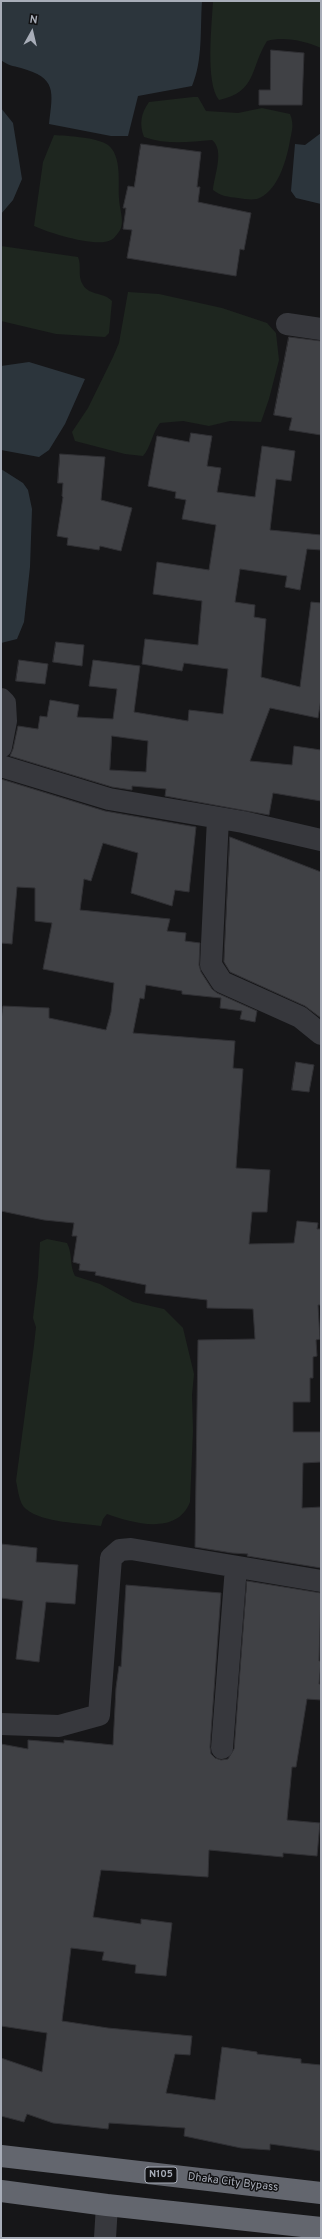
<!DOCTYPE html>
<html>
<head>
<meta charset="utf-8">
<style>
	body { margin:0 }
	#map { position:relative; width:322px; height:2239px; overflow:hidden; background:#161618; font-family:Overpass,sans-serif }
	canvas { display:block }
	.frame { position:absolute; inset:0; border:2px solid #a8adb8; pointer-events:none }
	.north { position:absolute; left:12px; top:12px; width:40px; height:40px; -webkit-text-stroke:3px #111113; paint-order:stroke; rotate:8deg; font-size:11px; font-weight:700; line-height:16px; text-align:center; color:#a8adb8 }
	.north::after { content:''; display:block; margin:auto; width:14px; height:18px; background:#a8adb8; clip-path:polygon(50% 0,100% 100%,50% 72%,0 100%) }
</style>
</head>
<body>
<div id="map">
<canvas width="322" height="2239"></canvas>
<div class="frame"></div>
<div class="north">N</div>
</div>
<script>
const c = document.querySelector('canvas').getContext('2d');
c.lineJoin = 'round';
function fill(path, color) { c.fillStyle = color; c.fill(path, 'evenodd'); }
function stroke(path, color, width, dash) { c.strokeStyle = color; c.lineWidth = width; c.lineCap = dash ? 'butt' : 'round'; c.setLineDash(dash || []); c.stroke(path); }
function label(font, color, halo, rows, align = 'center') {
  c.font = font + ' Overpass,sans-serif'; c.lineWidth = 3; c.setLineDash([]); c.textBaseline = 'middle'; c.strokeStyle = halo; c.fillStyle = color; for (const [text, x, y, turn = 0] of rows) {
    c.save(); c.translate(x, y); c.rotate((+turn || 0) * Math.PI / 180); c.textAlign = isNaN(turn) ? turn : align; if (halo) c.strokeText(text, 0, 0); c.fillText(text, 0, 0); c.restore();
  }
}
fill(new Path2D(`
	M213,1H321V48C306,41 284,36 267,41C250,68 257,92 219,100C205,83 212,23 213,1Z
	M193,97H198L206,111L238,113L262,108L290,114C295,126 291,133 289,146C285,164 277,192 257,199C251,200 244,199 238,198C228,197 221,196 213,190C214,176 225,150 212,140C189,142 167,145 144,137C139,124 141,113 149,102Z
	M54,135C68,136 96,137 108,145C122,156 118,182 119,198C119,207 124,219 121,228C120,231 114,239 111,240C97,248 49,233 34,226L43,162Z
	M1,246L78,257C82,266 77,276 83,285C90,296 104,292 112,301L109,333L105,337L56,334L1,321Z
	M128,292L159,294L222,308L267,323L276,333L279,360L269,399L261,422L230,421L209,426L183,421L160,423C152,433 151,447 143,456L125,454L75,441L72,432L88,408L113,357L119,343Z
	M47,1239L67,1243C73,1255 69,1264 75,1276L100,1284L133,1302L164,1309L183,1328L194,1374L192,1395L193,1431L190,1502C177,1536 132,1523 107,1514L103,1519L101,1526C81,1523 43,1523 26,1509C19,1504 18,1489 16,1481L34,1345L36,1327L33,1318L38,1277L40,1242Z`), '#1e261f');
fill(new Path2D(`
	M1,1H202C200,29 203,60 192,86L138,96L128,136H111L49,124C53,91 57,78 21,68C13,66 7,65 1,60Z
	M1,108L13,123L22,179L13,200L1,214Z
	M321,133V204L296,198L291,191L295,144L305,145Z
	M29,362L85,379L65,424L49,450L39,457L1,450V366Z
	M1,469L23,483L28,490L32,509L30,567L24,622L17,639L1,643Z`), '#2c353c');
const building = new Path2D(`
	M271,50L304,53L302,105H259V90H270Z
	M141,144L201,152L197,187H200L198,202L251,213L244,250L240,249L236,276L127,258L132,230L123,229L126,208H123L128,186L134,187Z
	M289,337L321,341V435L289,430L292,418L274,415Z
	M191,433L212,436L207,466L221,468L217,492L255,497L262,446L295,451L291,481L276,479L270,530L321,535V550L307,549L300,590L285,587L287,576L240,569L235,602L255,605L254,617L266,619L261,677L300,687L311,602L321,603V699L318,718L270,708L250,761L292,765L294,746L321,750V801L273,793L269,815L165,796L166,789L132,786V790L112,787L10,756L13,749L18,726L38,729L40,716L47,717L50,700L79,705L77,717L113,719L117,689L89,686L93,660L140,666L134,712L188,721L189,710L223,714L228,669L184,663L182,671L142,664L145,639L198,645L202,601L153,594L157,562L209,570L216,525L182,519L186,500L175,498L176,492L148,486L157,436L189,442ZM112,736L148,741L146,772L110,770Z
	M60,454L105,457L101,500L132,508L121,551L100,546L99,550L67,545L68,538L57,536L63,497L62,496L63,483H58Z
	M56,642L84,645L82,666L53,662Z
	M19,660L48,664L45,684L16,681Z
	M1,779L105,811L196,827L189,892L175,890L172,906L131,893L138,853L103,843L91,881L84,879L80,910L170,919L167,931L186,933L185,941L200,943L199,965L201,972L212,989L217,993L257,1011L255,1022L240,1019L242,1011L220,1008L221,998L182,994V991L146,985L144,999L140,998L133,1033L235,1041L233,1068L243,1069L236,1168L270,1170L267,1212H252L249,1244L294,1243L297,1221L318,1223L317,1229H321V1305H318L320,1339L316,1340L317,1356L313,1357V1378H310V1402H293V1432H321V1462L303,1463L302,1508L321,1507V1568L247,1556L248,1554L232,1553L195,1547L198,1340L255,1339L253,1309L207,1308V1300L145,1293L146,1285L95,1275L96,1272L79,1270L80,1264L73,1262L77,1236H72L74,1223L44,1220L1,1211V1020L3,1006L49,1008V1018L106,1030L111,1012L114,983L43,969L52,923L35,921V888L17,887L12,944L1,943Z
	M230,837L321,872V1018L305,1006L230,972L224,962Z
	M296,1062L314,1065L309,1092L292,1090Z
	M1,1544L37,1548L36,1562L78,1565L75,1604L46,1602L39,1662L16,1659L23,1601L1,1598Z
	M247,1581L321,1593L319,1661H321L319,1684H321V1700L307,1699L296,1767H292L287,1820L320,1823L317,1856L283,1853V1857L209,1850L208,1877L101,1870L93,1917L141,1924V1919L172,1923L166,1976L135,1973L136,1965L102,1960L104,1952L71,1948L62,2021L108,2028L192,2036L190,2055L175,2054L166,2093L215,2100L222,2047L257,2052V2054L301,2059V2063L321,2065V2151L270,2144V2150L241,2148L184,2136L185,2128L109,2123L108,2129L53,2123L27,2114L24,2122L1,2116V2058L42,2072L47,2033L1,2026V1744L28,1749V1740L64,1743V1740L113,1745L116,1688L119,1666L121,1667L126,1585L221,1593L210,1747L211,1754L215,1758L221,1760L228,1759L234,1749Z`);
fill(building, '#404145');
stroke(building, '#303034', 1);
stroke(new Path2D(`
	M287,324L321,329
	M1,699L5,703L6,721L1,747
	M1,766L109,799L243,822L321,840
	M218,818L211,965L222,982L300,1017L321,1034
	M1,1724L59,1726L99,1715L111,1558L120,1550L131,1549L321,1581
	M222,1748L236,1567
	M105,2238L107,2205`), '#37383d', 22);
stroke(new Path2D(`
	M1,2156L321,2193
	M1,2191L107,2205L321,2228`), '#63666e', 22);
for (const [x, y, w] of [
	[161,2175,32]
]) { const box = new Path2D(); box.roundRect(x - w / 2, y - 8, w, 16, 3); c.fillStyle = '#111113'; c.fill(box); stroke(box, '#a8adb8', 1); }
label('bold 10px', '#a8adb8', null, [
	["N105",161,2175]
]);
label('11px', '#a8adb8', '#111113', [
	["Dhaka City Bypass",233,2183,7]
]);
</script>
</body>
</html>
